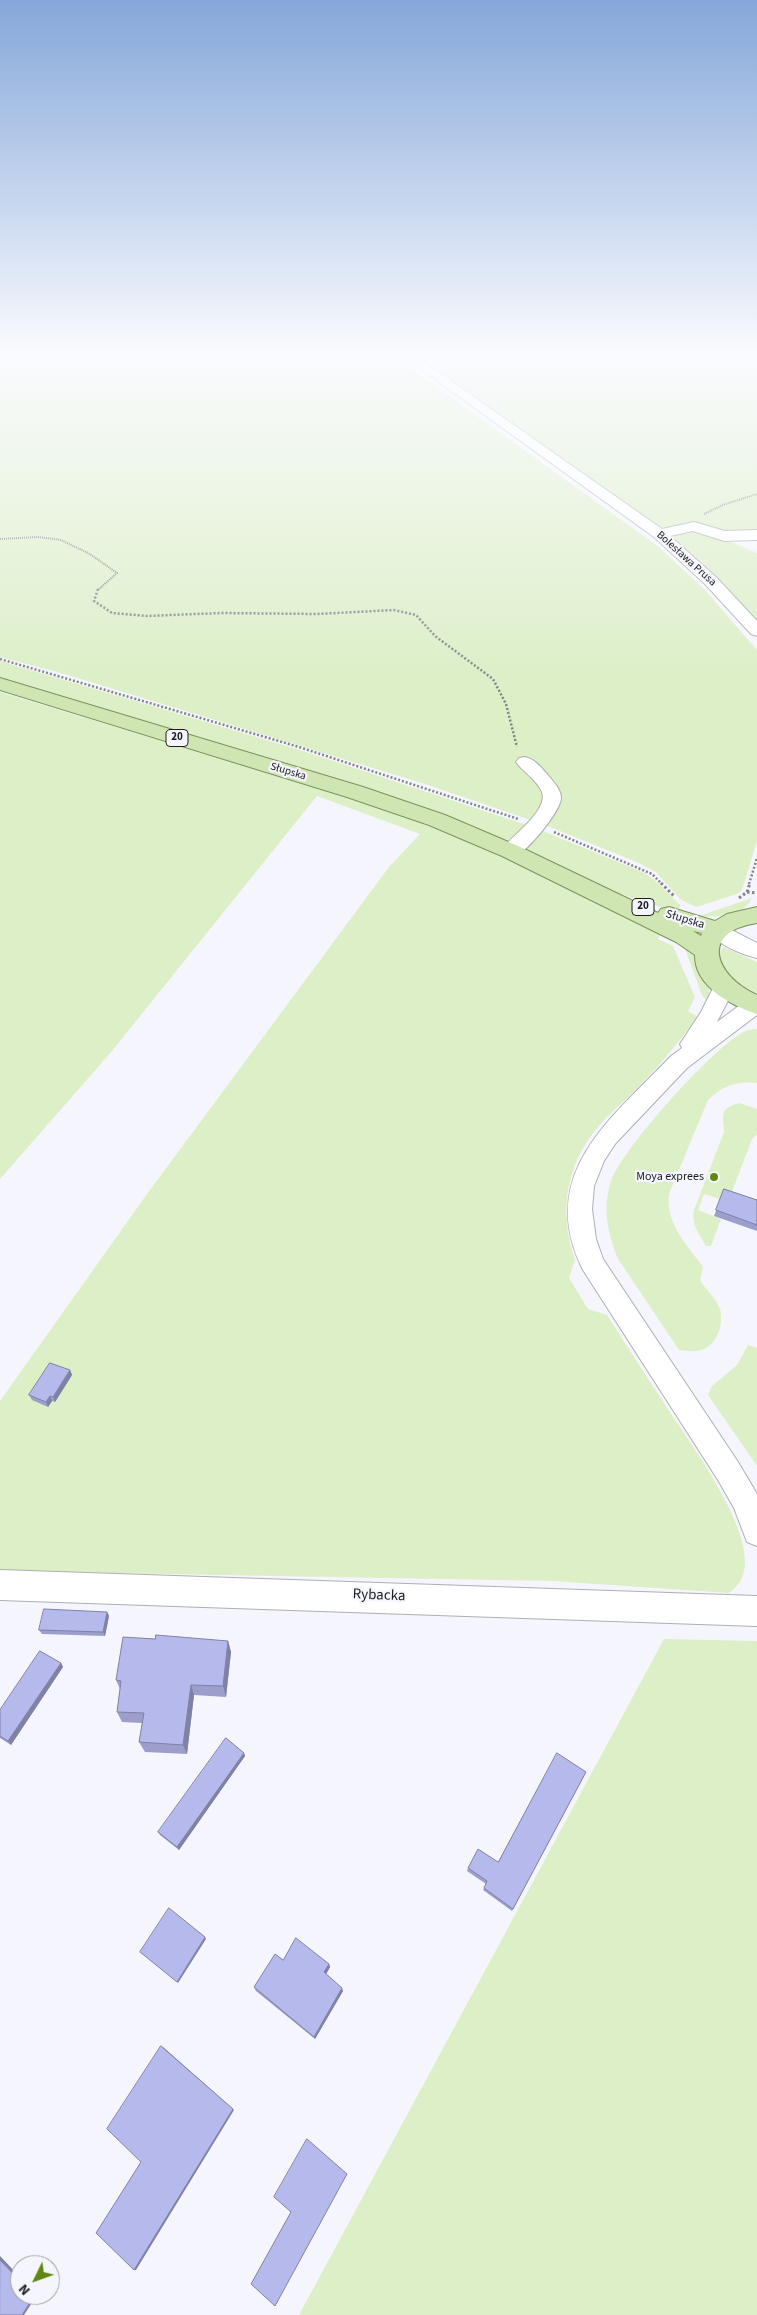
<!DOCTYPE html>
<html>
<head>
<meta charset="utf-8">
<style>
	body { margin:0 }
	#map { position:relative; width:757px; height:2315px; overflow:hidden; background:#f5f6fd; font-family:"Source Sans 3",sans-serif }
	canvas { display:block }
	.north { position:absolute; left:10px; top:2255px; width:50px; height:50px; box-sizing:border-box; background:#f5f6fd; border:1px solid #9e9fa4; border-radius:50%; rotate:228deg; font-size:14px; font-weight:700; line-height:20px; text-align:center; color:#1b1c1e }
	.north::after { content:''; display:block; margin:auto; width:18px; height:22px; background:#608710; clip-path:polygon(50% 0,100% 100%,50% 72%,0 100%) }
</style>
</head>
<body>
<div id="map">
<canvas width="757" height="2315"></canvas>
<div class="north">N</div>
</div>
<script>
const c = document.querySelector('canvas').getContext('2d');
c.lineJoin = 'round';
function fill(path, color) { c.fillStyle = color; c.fill(path, 'evenodd'); }
function stroke(path, color, width, dash) { c.strokeStyle = color; c.lineWidth = width; c.lineCap = dash ? 'butt' : 'round'; c.setLineDash(dash || []); c.stroke(path); }
function label(font, color, halo, rows, align = 'center') {
  c.font = font + ' "Source Sans 3",sans-serif'; c.lineWidth = 4.5; c.setLineDash([]); c.textBaseline = 'middle'; c.strokeStyle = halo; c.fillStyle = color; for (const [text, x, y, turn = 0] of rows) {
    c.save(); c.translate(x, y); c.rotate((+turn || 0) * Math.PI / 180); c.textAlign = isNaN(turn) ? turn : align; if (halo) c.strokeText(text, 0, 0); c.fillText(text, 0, 0); c.restore();
  }
}
fill(new Path2D(`
	M0,357H395L659,547L706,591L757,650V841L742,890L737,894L696,907L680,899L656,872L639,863L545,825L425,784L61,673L0,657Z
	M418,357H757V532L720,531L698,523L664,528L658,526Z
	M682,530L706,531L757,553V622L694,556L673,539L675,533Z
	M0,661L297,749L527,825L511,840L501,839L0,678Z
	M0,692L374,805L487,849L662,932L658,939L673,946L695,997L688,1011L698,1017C680,1040 662,1063 641,1084C630,1096 617,1107 605,1119C567,1159 557,1208 575,1260L569,1278L588,1309L607,1315C628,1348 649,1380 670,1412C693,1447 748,1522 745,1565C744,1577 739,1586 729,1593L553,1581L0,1571V1401L147,1194L389,867L420,834L317,796L112,1051L0,1179Z
	M538,829L645,873L657,882L681,906L675,912L620,894L526,850L524,845Z
	M752,898C745,916 716,918 699,916Z
	M682,941C686,945 693,949 696,954C706,967 712,988 708,1003L702,995Z
	M723,947L757,962V994C738,987 720,973 720,952Z
	M757,1029V1083C737,1081 722,1086 708,1100L669,1194C665,1223 687,1245 703,1267L700,1280C706,1290 716,1298 720,1309C724,1322 718,1342 706,1348C698,1353 688,1351 679,1350L618,1259C608,1234 602,1207 611,1181C623,1148 711,1050 742,1033C746,1030 752,1029 757,1029Z
	M739,1103L757,1109V1134L752,1139L730,1197L723,1200L704,1194L698,1210L721,1219L711,1246H706C699,1234 691,1224 694,1210L724,1132C724,1115 718,1109 739,1103Z
	M748,1345L757,1348V1466L708,1395L712,1386L737,1365Z
	M664,1639L757,1641V2315H299Z`), '#dcefc7');
const minor = new Path2D(`
	M404,357H417L662,529L694,522L725,531L757,530V540L724,541L693,531L670,536L717,578L757,621V636L751,634L705,584L654,537Z
	M525,757C534,759 540,766 546,773C552,780 562,790 561,799C559,813 527,852 515,856C510,858 507,857 503,855L500,851C510,837 549,811 542,792C537,780 523,772 516,762L519,758Z
	M718,923L757,943V958C741,954 717,945 708,930L711,925Z
	M724,979L732,982L735,987L717,1022L748,999L756,996L757,1015L687,1068L615,1144L604,1161L594,1186L592,1209L596,1239L603,1259L738,1462L757,1494V1546L747,1542L734,1508L718,1480L583,1270C535,1174 611,1119 671,1056L682,1048L680,1044L701,1012L716,982Z
	M0,1570L757,1596V1626L0,1600Z`);
const major = new Path2D(`
	M0,678L363,787L445,815L518,846L658,913L661,909L669,907L715,921L727,914L757,907V923C699,932 714,975 757,995V1014C732,1006 694,986 695,955L676,942L502,856L429,825L347,797L0,690ZM693,931L702,933L701,936Z`);
stroke(minor, '#aeafb5', 2);
stroke(major, '#7b935d', 2);
stroke(new Path2D(`
	M704,514L723,505L757,494
	M0,539L39,537L61,540L90,554L117,573L98,590`), '#84858a', 2, [1, 1]);
stroke(new Path2D(`
	M98,589L94,601L112,613L147,616L221,613L317,614L394,610L416,615L435,636L493,679L506,704L517,747
	M0,659L299,747L518,819
	M554,832L652,874L662,884
	M749,884L757,858`), '#84858a', 2.5, [2, 2]);
stroke(new Path2D(`
	M661,883L675,897
	M747,892L757,893
	M739,898L747,892L750,883`), '#84858a', 3, [2.5, 2.5]);
fill(minor, '#fff');
fill(major, '#cfe5b2');
fill(new Path2D(`
	M724,1189L757,1200V1231L714,1216Z
	M70,1370L72,1375L55,1402L52,1401L48,1407L32,1400L29,1395Z
	M107,1612L109,1616L105,1636L42,1634L39,1630Z
	M155,1639L228,1641L231,1652L226,1697L194,1695L187,1754L145,1752L139,1742L142,1723L122,1722L117,1712L120,1689L116,1680Z
	M61,1663L63,1667L11,1745L0,1738V1710Z
	M244,1753L245,1756L179,1850L160,1835L158,1832Z
	M586,1772L512,1911L483,1890L486,1884L467,1871L468,1868L498,1862Z
	M283,1960L329,1964L330,1967L326,1974L343,1991L315,2039L256,1991L254,1987Z`), '#9c9fcb');
fill(new Path2D(`
	M70,1370L72,1375L55,1402L53,1397Z
	M50,1396L52,1401L48,1407L46,1402Z
	M107,1612L109,1616L105,1636L103,1632Z
	M228,1641L231,1652L226,1697L223,1686Z
	M61,1663L63,1667L11,1745L8,1741Z
	M191,1685L194,1695L187,1754L183,1745Z
	M244,1753L245,1756L179,1850L177,1847Z
	M205,1937L206,1939L178,1983L177,1982Z
	M329,1964L330,1967L325,1976L324,1972Z
	M342,1988L343,1991L315,2039L314,2037Z
	M163,2047L234,2110L136,2270H134Z
	M0,2256L20,2277V2281L0,2260Z
	M34,2295H37L24,2315H22Z`), '#7f82a5');
const building = new Path2D(`
	M724,1189L757,1200V1225L716,1210Z
	M50,1363L70,1370L53,1397L50,1396L46,1402L29,1395Z
	M44,1609L107,1612L103,1632L39,1630Z
	M156,1635L228,1641L223,1686L191,1685L183,1745L139,1742L144,1713L117,1712L121,1681L116,1680L123,1637L155,1639Z
	M40,1651L61,1663L8,1741L0,1736V1710Z
	M226,1738L244,1753L177,1847L158,1832Z
	M557,1753L586,1772L513,1909L484,1888L487,1881L468,1868L478,1849L498,1862Z
	M169,1908L205,1937L177,1982L140,1952Z
	M296,1938L329,1964L324,1972L342,1988L314,2037L254,1987L275,1954L283,1960Z
	M161,2046L233,2109L134,2270L96,2233L141,2162L107,2129Z
	M307,2139L347,2174L275,2306L251,2284L291,2212L274,2197Z
	M0,2260L20,2281V2295L34,2296L22,2315H0Z`);
fill(building, '#b5b9ec');
stroke(building, '#7f82a5', 1);
const sky = c.createLinearGradient(0, 0, 0, 681);
sky.addColorStop(0, '#85a7da');
sky.addColorStop(0.52, '#fafbfe');
sky.addColorStop(1, '#fafbfe00');
c.fillStyle = sky;
c.fillRect(0, 0, 757, 681);
for (const [x, y, r, color] of [
	[714,1177,5,"#608710"]
]) { const dot = new Path2D(); dot.arc(x, y, r, 0, 2 * Math.PI); c.fillStyle = color; c.fill(dot); stroke(dot, '#f5f6fd', 2); }
label('11px', '#1b1c1e', '#f5f6fd', [
	["Bolesława Prusa",686,559,42],
	["Słupska",288,772,17]
]);
for (const [x, y, w] of [
	[177,738,22],
	[643,907,22]
]) { const box = new Path2D(); box.roundRect(x - w / 2, y - 8.5, w, 17, 4); c.fillStyle = '#f5f6fd'; c.fill(box); stroke(box, '#1b1c1e', 1); }
label('bold 11px', '#1b1c1e', null, [
	["20",177,738],
	["20",643,907]
]);
label('12px', '#1b1c1e', '#f5f6fd', [
	["Słupska",685,920,17]
]);
label('12px', '#1b1c1e', '#f5f6fd', [
	["Moya exprees",704,1177]
], 'right');
label('15px', '#1b1c1e', '#f5f6fd', [
	["Rybacka",379,1596,2]
]);
</script>
</body>
</html>
